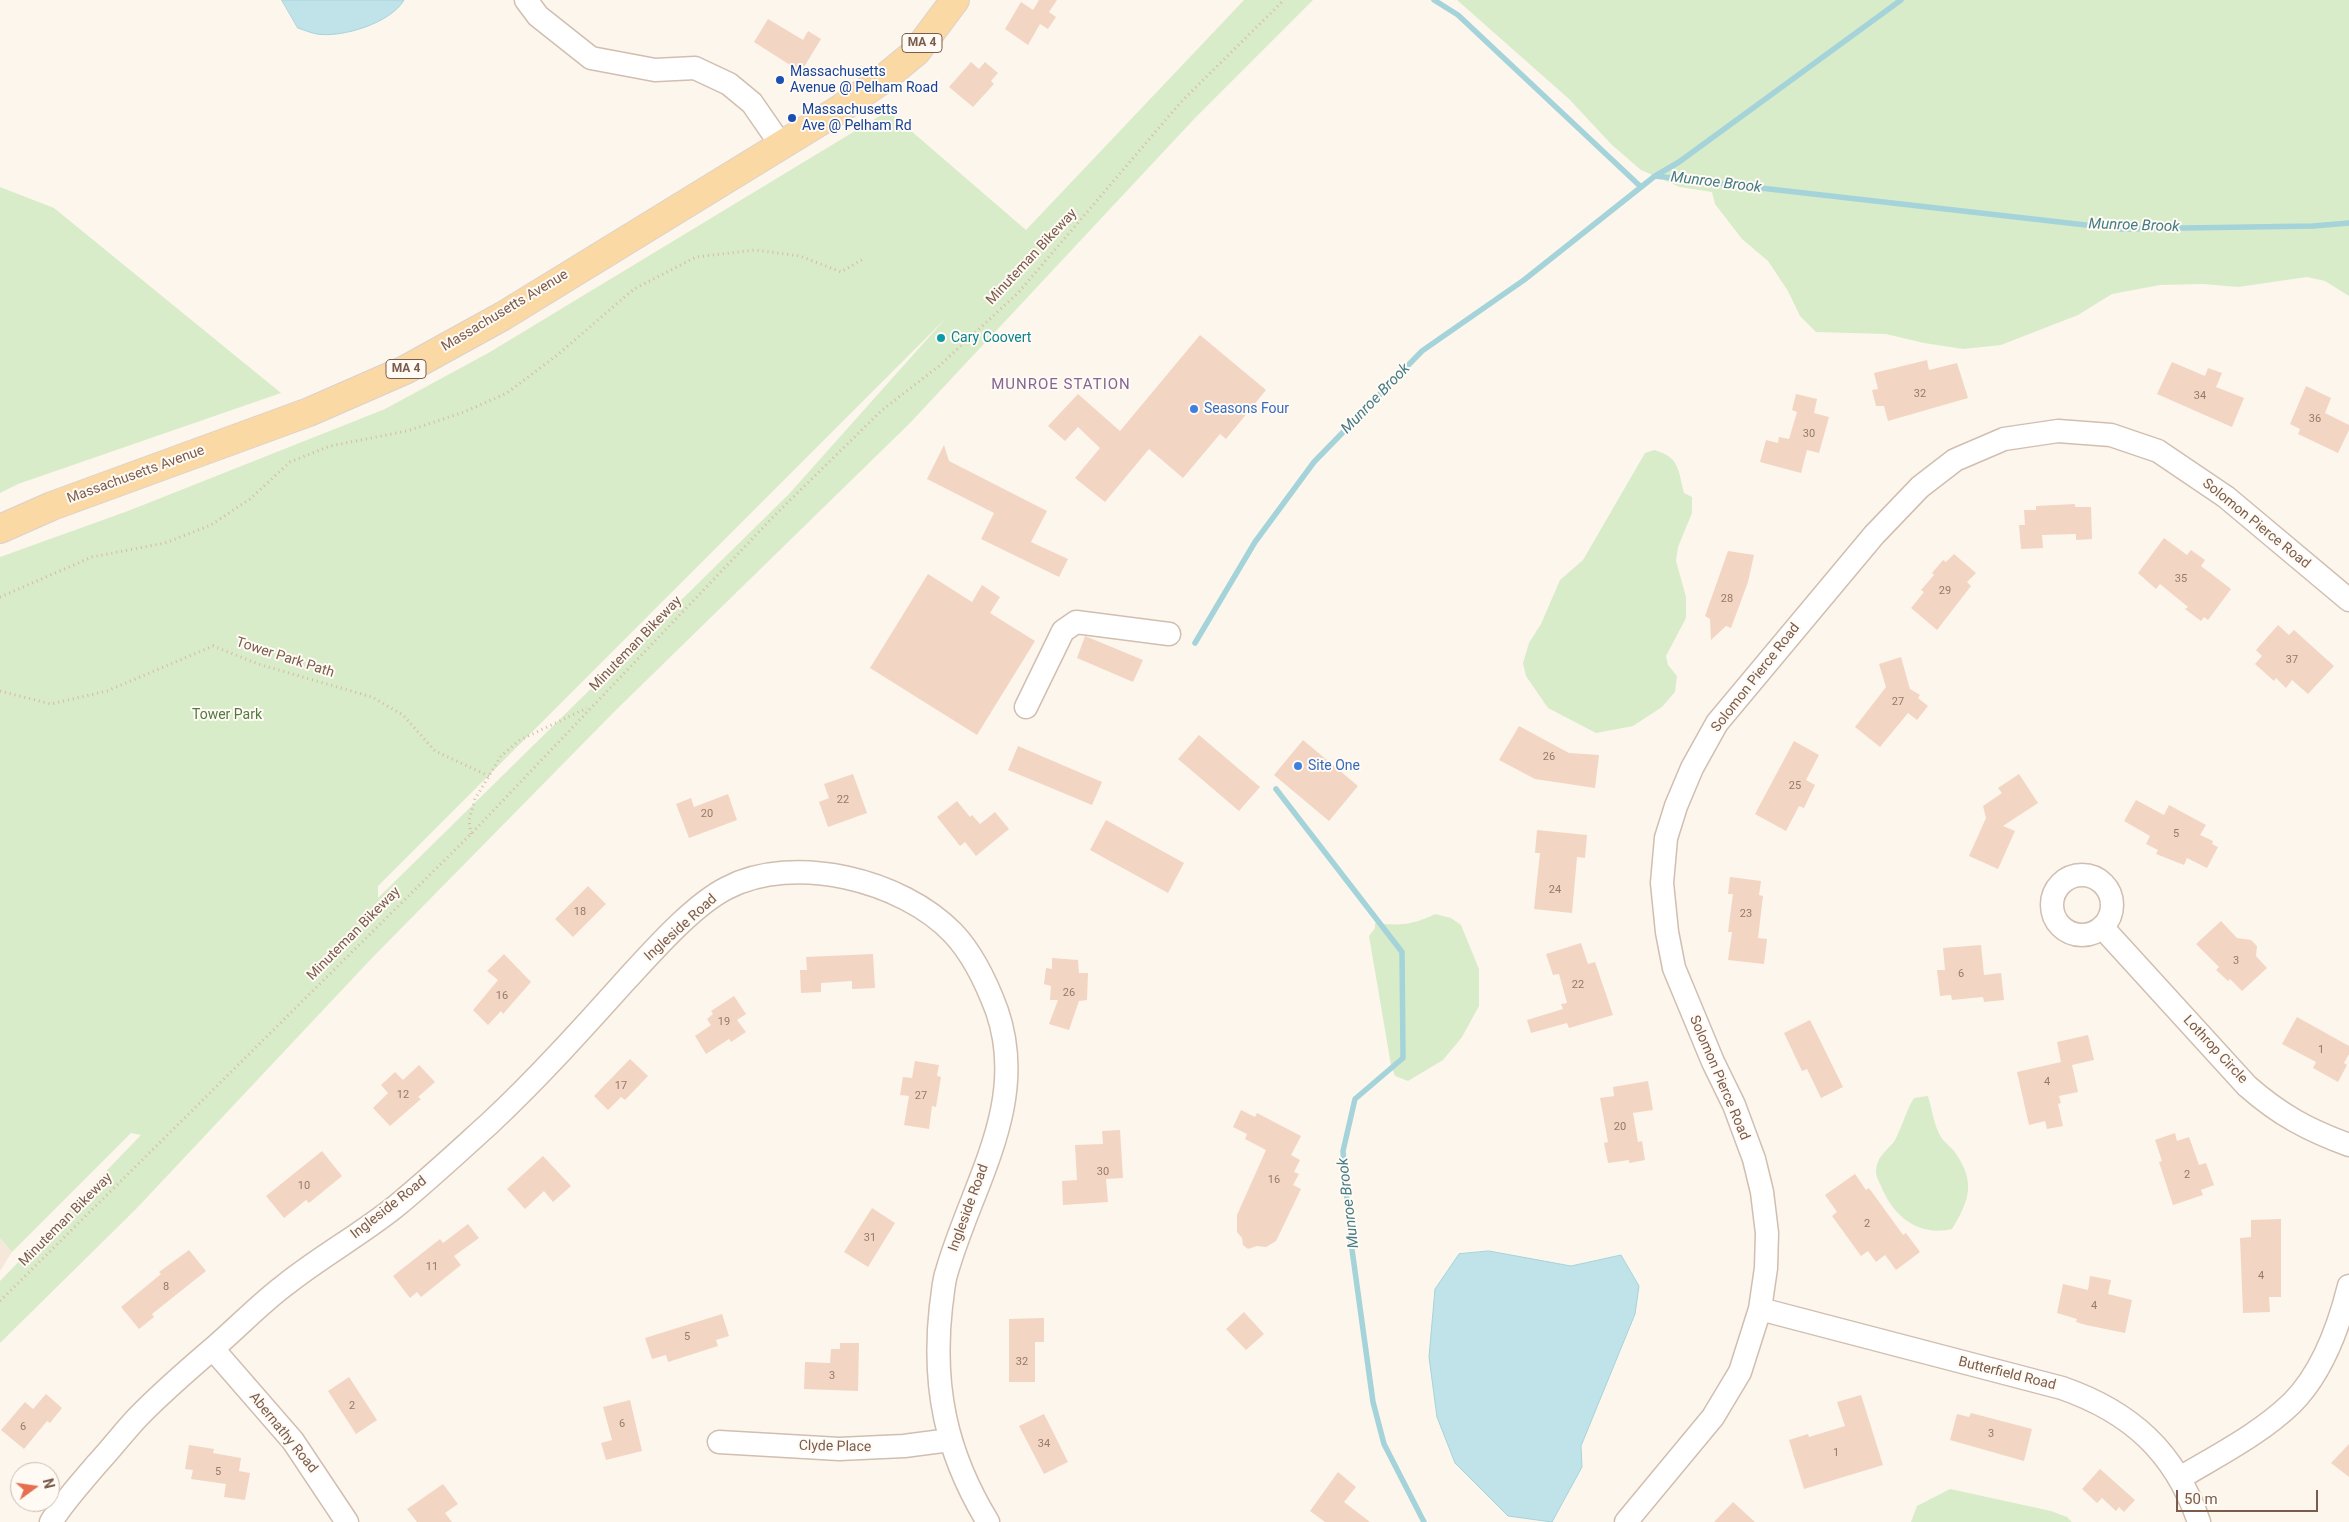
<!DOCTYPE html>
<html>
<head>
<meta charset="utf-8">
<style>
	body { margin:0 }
	#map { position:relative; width:2349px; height:1522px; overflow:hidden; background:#fdf6ec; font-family:Roboto,sans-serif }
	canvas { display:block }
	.north { position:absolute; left:10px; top:1462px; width:50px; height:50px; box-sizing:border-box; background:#fffaf3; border:1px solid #cabbb1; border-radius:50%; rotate:76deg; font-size:14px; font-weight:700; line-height:20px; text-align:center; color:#7a5c4d }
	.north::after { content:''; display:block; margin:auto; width:18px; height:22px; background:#e76f51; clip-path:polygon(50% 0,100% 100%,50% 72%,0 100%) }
	.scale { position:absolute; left:2176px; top:1490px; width:142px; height:22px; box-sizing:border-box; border:2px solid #7a5c4d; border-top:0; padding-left:6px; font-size:15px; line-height:18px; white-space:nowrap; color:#7a5c4d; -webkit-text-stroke:4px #fffaf3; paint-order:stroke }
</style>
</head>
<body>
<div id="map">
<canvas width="2349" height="1522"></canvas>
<div class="north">N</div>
<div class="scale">50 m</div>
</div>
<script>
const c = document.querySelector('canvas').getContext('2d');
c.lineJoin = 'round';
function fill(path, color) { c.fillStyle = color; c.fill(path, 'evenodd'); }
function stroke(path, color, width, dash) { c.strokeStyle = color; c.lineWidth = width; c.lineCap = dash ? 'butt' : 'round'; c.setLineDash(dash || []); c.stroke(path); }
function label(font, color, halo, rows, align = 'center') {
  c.font = font + ' Roboto,sans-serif'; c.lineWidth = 4; c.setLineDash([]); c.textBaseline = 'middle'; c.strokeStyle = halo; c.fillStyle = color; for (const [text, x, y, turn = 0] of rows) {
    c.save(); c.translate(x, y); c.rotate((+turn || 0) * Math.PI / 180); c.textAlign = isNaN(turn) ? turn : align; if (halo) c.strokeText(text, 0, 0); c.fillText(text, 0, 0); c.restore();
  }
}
fill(new Path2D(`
	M0,1238L12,1252L0,1271Z`), '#f5e8da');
fill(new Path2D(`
	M1244,0H1313L1195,118L910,423L615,711L372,958L136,1209L0,1343V1281L141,1135L131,1133L12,1252L0,1238V557L128,511L385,409L490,352L888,111L1026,230ZM945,319L789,494L378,898V886Z
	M1457,0H2349V296L2325,281L2307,277L2238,287L2203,284L2160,285L2112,294L2078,315L2001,345L1963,349L1924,343L1886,334L1816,332L1800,316L1788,291L1768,261L1742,239L1715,204L1712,192L1680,187L1641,170L1612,145L1569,99Z
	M0,187L54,208L281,393L18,484L0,493Z
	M1654,450C1680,457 1678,470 1684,493L1692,497V513L1678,547L1676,561L1686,597V618L1666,656L1668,665L1677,676L1675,692L1662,707L1633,726L1596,733L1548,708L1526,676L1523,663L1529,643L1541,624L1560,580L1583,560L1645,453Z
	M1435,914L1451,918L1461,925L1479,969V1006L1462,1037L1443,1060L1408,1081L1395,1076L1391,1065L1369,936L1375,928V923C1399,926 1413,925 1435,914Z
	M1928,1096C1932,1109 1934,1126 1941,1137C1944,1142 1950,1146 1954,1151C1976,1181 1970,1200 1952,1229C1918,1237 1893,1216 1881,1186C1879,1182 1876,1176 1876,1172C1876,1158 1885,1152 1893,1143C1900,1134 1906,1110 1914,1098Z
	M1950,1489L2051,1511L2067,1517L2072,1522H1911L1917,1506Z`), '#d8ecc9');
const water = new Path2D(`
	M282,0H404C391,23 342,38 317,34C311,33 304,30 298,28Z
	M1489,1251L1571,1266L1621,1255L1639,1286L1635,1314L1581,1446L1582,1467L1552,1522L1508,1516L1455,1463L1437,1417L1429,1357L1435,1289L1459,1254Z`);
fill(water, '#bfe3e8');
stroke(water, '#a5d3da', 1);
stroke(new Path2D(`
	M1434,0L1458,15L1641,187
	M1655,176L1679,162L1901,0
	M1195,643L1255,542L1314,462L1422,351L1524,280L1655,176L2121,229L2313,226L2349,223
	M1276,789L1402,952L1403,1058L1355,1099L1343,1151L1350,1235L1373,1402L1384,1444L1424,1522`), '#a5d3da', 5.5);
fill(new Path2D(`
	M1039,0H1057L1049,12L1056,17L1048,29L1040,24L1028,45L1005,29L1021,2L1033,10Z
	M768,19L803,40L808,31L821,39L801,72L754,42Z
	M971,62L979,69L985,62L998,73L991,81L994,84L973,107L949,87Z
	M1200,335L1266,390L1226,439L1220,434L1183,478L1149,449L1105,502L1075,478L1100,448L1078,427L1065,441L1048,426L1078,394L1120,431Z
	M1927,360L1929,370L1957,363L1968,398L1888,421L1884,406H1876L1872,390L1878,389L1874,373Z
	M2172,362L2205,376L2208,368L2222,373L2216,387L2244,398L2232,427L2157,394Z
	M2306,386L2331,398L2325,413L2349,425V430L2338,453L2298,434L2300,429L2290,424Z
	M1796,394L1817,399L1814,413L1829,417L1819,453L1807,450L1801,473L1760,462L1766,440L1778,443L1779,437L1789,439L1797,412L1792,410Z
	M944,445L949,461L1047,511L1031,542L1068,559L1059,577L981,539L994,513L927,479Z
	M2075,504V507H2091L2092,539L2076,540V534L2042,535L2043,548L2021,549L2019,525H2025L2024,510H2036V506Z
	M2164,538L2187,555L2191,550L2205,560L2201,566L2231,589L2208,620L2204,617L2201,621L2185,609L2188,607L2160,584L2156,589L2138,573Z
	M1728,551L1754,555L1748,582L1731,628L1726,626L1711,640L1710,619L1705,616Z
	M1954,554L1976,573L1967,582L1971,586L1937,630L1911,608L1924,592L1921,590L1934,575L1932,573L1943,560L1946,562Z
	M928,574L972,602L982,585L1000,597L990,613L1035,641L977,735L870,668Z
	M2278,625L2289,635L2294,630L2334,666L2308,694L2292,680L2286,688L2276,678L2274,681L2255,664L2262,656L2256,650Z
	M1085,636L1143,660L1133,682L1077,658Z
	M1901,657L1910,689L1920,695L1918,698L1928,706L1917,720L1908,713L1880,747L1855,727L1886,687L1879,664Z
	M1519,726L1569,753L1599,755L1595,788L1535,779L1499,760Z
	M1199,735L1260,787L1239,811L1178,759Z
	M1303,740L1358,786L1329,821L1274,775Z
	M1794,741L1819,755L1806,780L1815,785L1804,808L1799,806L1786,831L1755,814Z
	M1018,746L1102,782L1092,805L1008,770Z
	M853,774L867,813L828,827L819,802L829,798L824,784Z
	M2019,774L2038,803L2003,826L2015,831L1998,869L1969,856L1986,818L1983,806L2002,793L1998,788Z
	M728,794L737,820L689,838L676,804L691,798L694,807Z
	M2136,800L2164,815L2169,805L2206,825L2200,835L2213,841L2212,844L2218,847L2207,868L2187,858L2184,865L2156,854L2158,850L2146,844L2150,836L2124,821Z
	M957,801L970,817L972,815L980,824L995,812L1009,829L976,856L965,842L960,846L937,817Z
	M1106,820L1184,863L1168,893L1090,850Z
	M1537,830L1587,835L1585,858L1577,857L1572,913L1534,909L1540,853H1535Z
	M1730,877L1761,881L1759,895L1763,896L1758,938L1767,939L1764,964L1728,960L1732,932H1728L1733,894H1728Z
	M588,886L606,904L573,937L555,919Z
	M2221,921L2237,938L2251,940L2257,946L2256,956L2267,968L2242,991L2230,979L2228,981L2216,970L2219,967L2196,944Z
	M1581,943L1588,964L1595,962L1613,1015L1569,1028L1567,1023L1531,1033L1527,1020L1563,1009L1561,1004L1567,1003L1559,974L1553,975L1546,954Z
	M1981,945L1984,975L2001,973L2004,1000L1984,1002L1983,997L1952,1000L1951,995L1940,996L1937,970H1945L1943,948Z
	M504,954L531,982L503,1014L501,1011L488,1025L473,1010L498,980L487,971Z
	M873,954L875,988L852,989V981L821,983V992L801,993L800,970H807L806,957Z
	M1052,958L1078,960L1079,973H1088L1087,1000L1079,1001L1069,1030L1049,1024L1058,1000H1050L1051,986L1044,984L1046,968L1052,969Z
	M734,996L746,1014L737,1020L746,1032L731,1042L729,1039L706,1054L695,1036L711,1025L707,1019L713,1014L711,1011Z
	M2297,1017L2349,1046V1054L2344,1063L2347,1065L2338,1082L2313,1068L2316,1062L2282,1044Z
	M1810,1020L1843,1087L1821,1098L1807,1069L1802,1071L1784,1033Z
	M2088,1035L2094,1060L2072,1065L2078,1092L2059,1096L2061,1103L2058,1104L2063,1126L2047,1129L2045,1121L2029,1125L2017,1072L2061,1062L2057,1042Z
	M630,1059L648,1076L625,1100L621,1097L608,1110L594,1096Z
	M915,1061L939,1065L937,1076L941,1077L936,1107L932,1106L929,1129L904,1125L909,1096L900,1095L903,1077L912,1078Z
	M419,1065L435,1082L418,1097L421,1099L390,1126L373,1108L388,1093L381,1085L395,1072L403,1080Z
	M1648,1081L1653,1110L1633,1113L1638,1142L1642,1141L1645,1160L1629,1163V1160L1608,1163L1604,1143L1608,1142L1600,1098L1614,1096L1613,1087Z
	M1241,1110L1255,1117L1257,1113L1301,1136L1291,1155L1300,1160L1294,1172L1299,1174L1293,1185L1301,1189L1276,1241L1266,1247L1257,1246L1248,1249L1243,1245L1242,1238L1237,1232V1215L1266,1150L1245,1139L1247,1134L1233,1127Z
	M1120,1130L1123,1178L1106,1179L1108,1202L1063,1205L1062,1181L1077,1180L1075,1145L1103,1144L1102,1131Z
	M2175,1133L2177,1141L2189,1137L2199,1165L2206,1163L2214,1185L2201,1190L2203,1195L2173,1205L2159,1162L2162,1161L2155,1140Z
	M322,1151L342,1176L309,1203L306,1200L284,1218L266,1196Z
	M543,1156L571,1186L553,1202L544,1191L525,1209L507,1189Z
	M1855,1174L1866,1190L1869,1188L1903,1235L1906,1233L1920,1252L1896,1270L1885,1255L1876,1262L1868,1251L1861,1256L1832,1216L1837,1212L1825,1195Z
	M872,1208L895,1223L868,1267L844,1252Z
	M2281,1219V1297H2269L2270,1312L2243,1313L2240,1238L2251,1237V1220Z
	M468,1224L479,1238L454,1256L461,1265L421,1297L417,1292L410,1298L393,1276L440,1239L443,1243Z
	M189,1250L206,1271L152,1314L154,1317L139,1329L121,1307L161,1274L159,1272Z
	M2090,1276L2111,1280L2108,1294L2132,1300L2125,1333L2086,1325L2076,1322L2077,1319L2057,1313L2063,1284L2088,1290Z
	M1244,1312L1264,1334L1246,1350L1226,1329Z
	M722,1314L729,1336L716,1340L718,1346L668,1362L666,1355L652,1359L645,1338Z
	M1044,1318V1342H1035V1382H1009V1319Z
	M840,1343H859L858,1391L804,1389L805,1362L830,1363L831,1349H840Z
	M349,1377L377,1420L356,1434L328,1391Z
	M46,1394L62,1408L50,1423L47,1421L24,1449L1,1430L25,1402L33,1409Z
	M1861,1395L1883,1465L1804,1489L1789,1440L1808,1434L1809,1437L1845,1426L1837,1402Z
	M630,1400L642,1451L606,1460L601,1443L612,1440L603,1407Z
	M1971,1413L2032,1429L2024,1461L1950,1440L1957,1414L1969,1417Z
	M1044,1414L1068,1462L1044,1474L1019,1426Z
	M2349,1444V1477L2331,1463Z
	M189,1445L214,1449L213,1453L241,1458L239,1471L250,1473L245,1500L224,1497L226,1484L191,1479L193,1470L185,1469Z
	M2100,1469L2135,1500L2124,1512L2119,1507L2116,1511L2102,1498L2097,1503L2082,1489Z
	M1338,1472L1356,1487L1344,1502L1370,1522H1325L1310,1511Z
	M443,1484L458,1504L445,1513L452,1522H417L407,1509Z
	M1733,1502L1755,1522H1714Z`), '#f3d5c3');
const minor = new Path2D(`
	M526,0L538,16L591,58L655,70L695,68L729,84L752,103L781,145
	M1026,707L1063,631L1076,622L1169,634
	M2052 905a30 30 0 1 1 60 0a30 30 0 1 1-60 0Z
	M2102,927L2247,1086C2280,1115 2308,1130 2349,1145
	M1760,1309L2062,1388C2131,1412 2175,1452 2199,1522
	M213,1349L293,1441L347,1522
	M719,1442L839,1449L904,1446L950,1440
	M2180,1478C2218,1455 2260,1434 2292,1403C2322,1373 2339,1326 2349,1286
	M51,1522C64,1501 80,1484 96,1465C110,1450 123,1433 137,1418C162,1392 190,1368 217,1345C240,1325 261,1303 285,1285C320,1257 360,1235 395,1207C428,1180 459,1151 490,1123C538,1078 583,1028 627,979C653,951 693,905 727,888C794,853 902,880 953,933C973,954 987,984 997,1011C1029,1104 972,1184 947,1271C943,1282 943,1295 941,1306C932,1387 946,1453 988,1522
	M1626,1522L1713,1417L1740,1372L1760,1309L1766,1268L1767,1233L1762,1192L1754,1159L1734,1105L1713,1062L1674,968L1667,932L1662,883L1666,838L1676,806L1692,768L1717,723L1874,535L1920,487L1955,460L2004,439L2058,431L2111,435L2158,451L2226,497L2349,600`);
const major = new Path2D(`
	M0,529L52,506L309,412L405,370L503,316L837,111L882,80L916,52L955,0`);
stroke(minor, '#d1beb0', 25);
stroke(major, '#dad1cd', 30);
stroke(new Path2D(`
	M0,597L92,557L165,543L211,525L250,499L290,462L330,446L407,431L464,412L507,393L556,356L634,289L696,257L755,250L800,256L841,272L863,259
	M0,691L51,704L107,691L213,646L261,665L372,697L403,715L435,751L489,776
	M471,834L469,820L475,799L501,756L520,740L587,708
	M0,1301L471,834L774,516L881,411L939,366L1018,293L1181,102L1284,0`), '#d9b8a5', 3, [1, 4]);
stroke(minor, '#fff', 22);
stroke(major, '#fbd9a5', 28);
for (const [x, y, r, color] of [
	[780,80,5,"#1a4fb4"],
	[792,118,5,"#1a4fb4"],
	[941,338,5,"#0f9aa8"],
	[1194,409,5,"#3f7fe0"],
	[1298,766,5,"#3f7fe0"]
]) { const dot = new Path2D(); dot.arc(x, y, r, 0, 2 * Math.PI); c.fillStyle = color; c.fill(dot); stroke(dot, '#fffaf3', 2); }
label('11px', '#987a6a', null, [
	["32",1920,394],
	["34",2200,396],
	["36",2315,419],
	["30",1809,434],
	["35",2181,579],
	["29",1945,591],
	["28",1727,599],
	["37",2292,660],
	["27",1898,702],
	["26",1549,757],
	["25",1795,786],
	["22",843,800],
	["20",707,814],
	["5",2176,834],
	["24",1555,890],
	["18",580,912],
	["23",1746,914],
	["3",2236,961],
	["6",1961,974],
	["22",1578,985],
	["26",1069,993],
	["16",502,996],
	["19",724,1022],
	["1",2321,1050],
	["4",2047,1082],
	["17",621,1086],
	["12",403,1095],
	["27",921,1096],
	["20",1620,1127],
	["30",1103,1172],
	["2",2187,1175],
	["16",1274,1180],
	["10",304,1186],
	["2",1867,1224],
	["31",870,1238],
	["11",432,1267],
	["4",2261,1276],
	["8",166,1287],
	["4",2094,1306],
	["5",687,1337],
	["32",1022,1362],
	["3",832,1376],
	["2",352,1406],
	["6",622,1424],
	["6",23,1427],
	["3",1991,1434],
	["34",1044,1444],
	["1",1836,1453],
	["5",218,1472]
]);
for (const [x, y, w] of [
	[922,43,40],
	[406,369,40]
]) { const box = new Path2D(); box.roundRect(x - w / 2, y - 9.5, w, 19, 4); c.fillStyle = '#fffaf3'; c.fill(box); stroke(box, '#7a5c4d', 1); }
label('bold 12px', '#7a5c4d', null, [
	["MA 4",922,43],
	["MA 4",406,369]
]);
label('14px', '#164399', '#fffaf3', [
	["Massachusetts",790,72],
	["Avenue @ Pelham Road",790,88],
	["Massachusetts",802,110],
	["Ave @ Pelham Rd",802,126]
], 'left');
label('14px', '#7a5c4d', '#fffaf3', [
	["Minuteman Bikeway",1032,257,-47],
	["Massachusetts Avenue",505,311,-31],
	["Massachusetts Avenue",136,475,-20],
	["Solomon Pierce Road",2256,524,39],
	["Minuteman Bikeway",636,644,-46],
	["Tower Park Path",285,658,18],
	["Solomon Pierce Road",1756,678,-52],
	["Ingleside Road",681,928,-42],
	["Minuteman Bikeway",354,934,-45],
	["Lothrop Circle",2215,1050,47],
	["Solomon Pierce Road",1719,1078,67],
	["Ingleside Road",389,1208,-38],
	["Ingleside Road",969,1208,-70],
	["Minuteman Bikeway",66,1220,-45],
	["Butterfield Road",2007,1374,14],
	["Abernathy Road",283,1433,51],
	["Clyde Place",835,1447,1]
]);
label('14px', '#0d838f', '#fffaf3', [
	["Cary Coovert",951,338]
], 'left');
label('14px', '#366cbe', '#fffaf3', [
	["Seasons Four",1204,409],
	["Site One",1308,766]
], 'left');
label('14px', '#537a41', '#fffaf3', [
	["Tower Park",227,715]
]);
label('italic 15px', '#437c86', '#fffaf3', [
	["Munroe Brook",1716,183,7],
	["Munroe Brook",2134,226,2],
	["Munroe Brook",1376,399,-46],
	["Munroe Brook",1349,1203,-97]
]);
c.letterSpacing = '1px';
label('15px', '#846695', '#fffaf3', [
	["MUNROE STATION",1061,385]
]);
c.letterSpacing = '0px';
</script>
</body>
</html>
